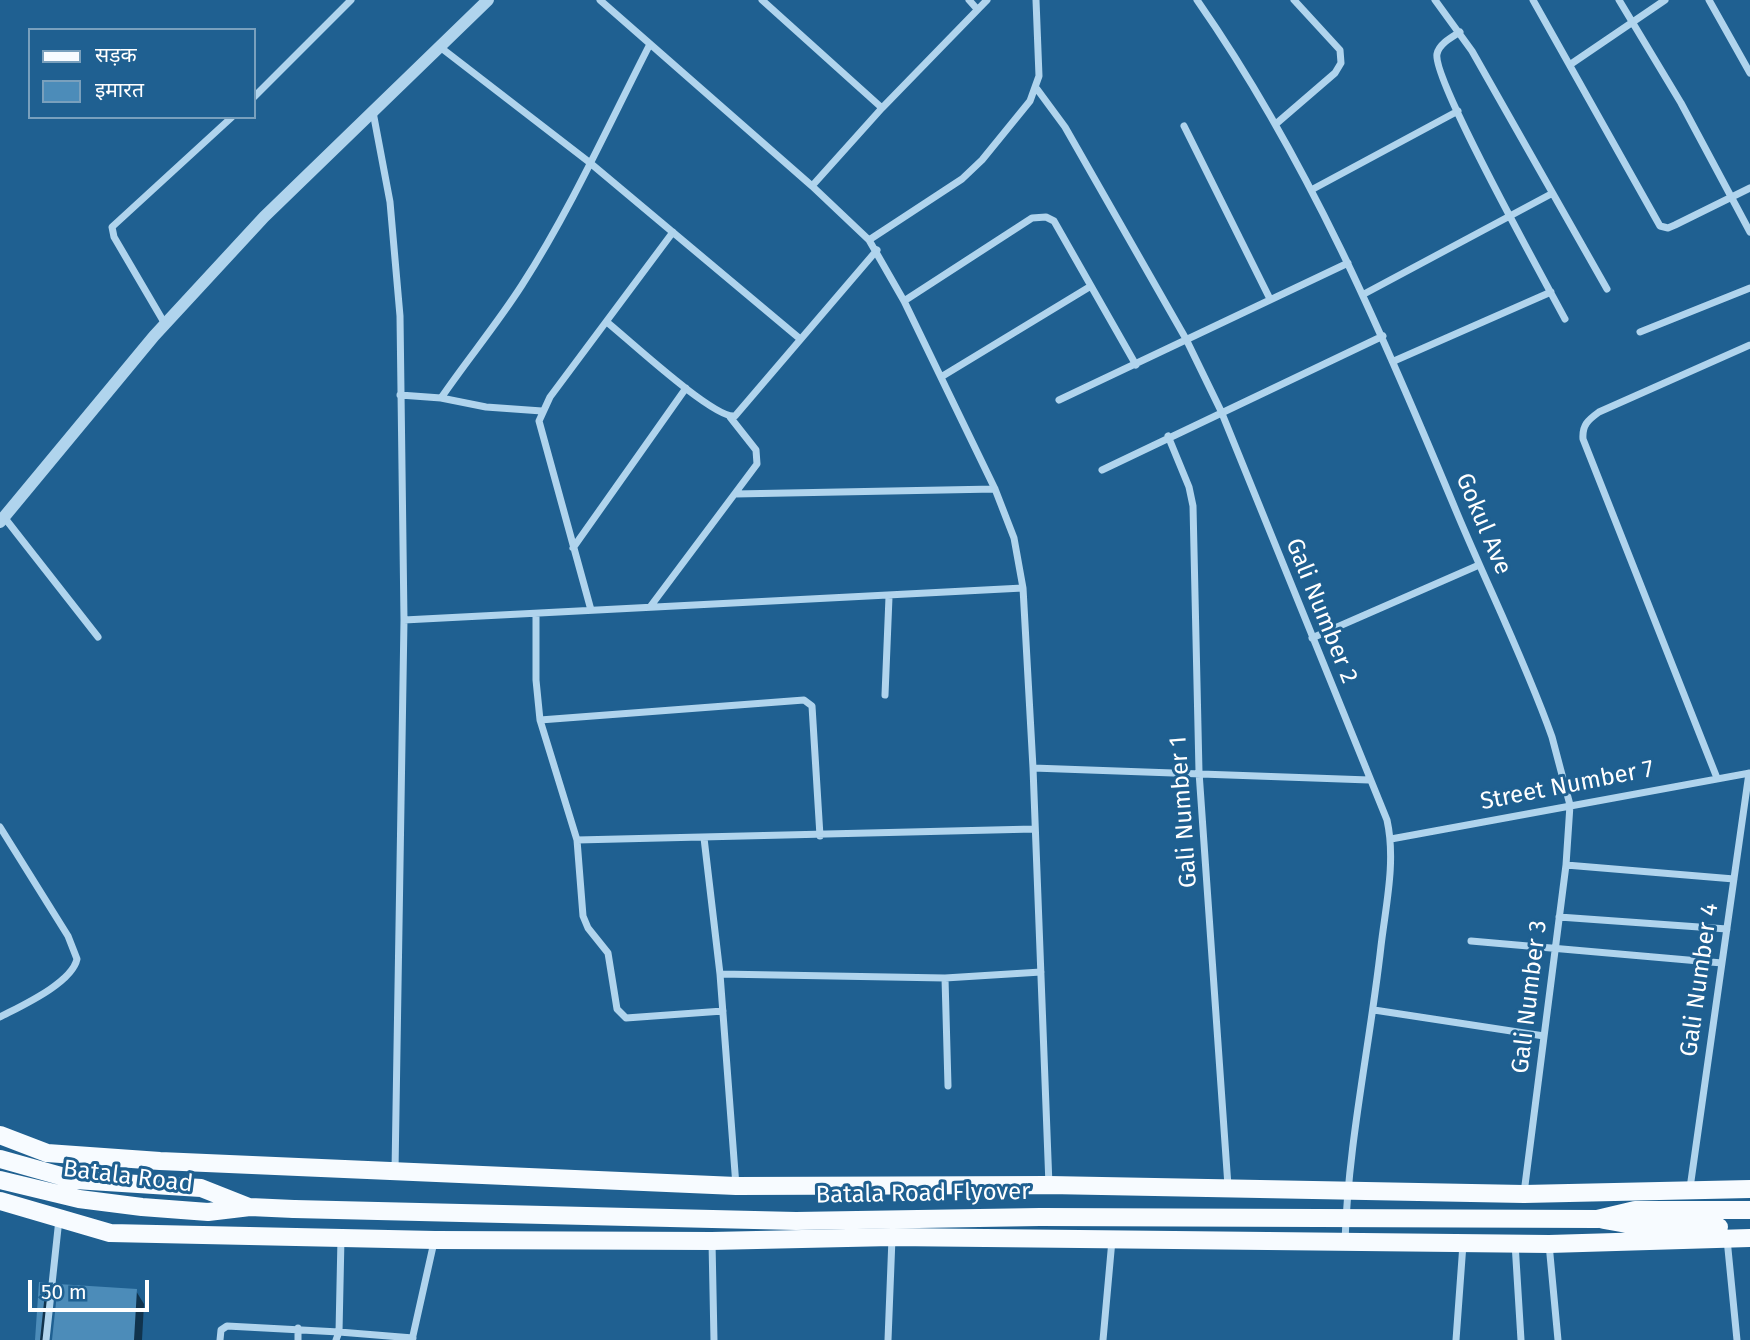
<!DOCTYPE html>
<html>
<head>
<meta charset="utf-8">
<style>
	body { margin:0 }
	#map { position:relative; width:1750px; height:1340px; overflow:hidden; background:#1f6091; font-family:"Fira Sans","Noto Sans Devanagari",sans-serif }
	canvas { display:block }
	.legend { position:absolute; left:28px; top:28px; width:228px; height:91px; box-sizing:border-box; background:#1f6091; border:2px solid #79a0bd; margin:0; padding:9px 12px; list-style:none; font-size:21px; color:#fff }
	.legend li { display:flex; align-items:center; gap:14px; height:35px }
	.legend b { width:35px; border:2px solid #79a0bd }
	.scale { position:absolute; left:28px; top:1280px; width:121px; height:32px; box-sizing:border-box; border:4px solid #fff; border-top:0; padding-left:9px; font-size:21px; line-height:24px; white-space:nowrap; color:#fff; -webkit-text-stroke:5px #1f6091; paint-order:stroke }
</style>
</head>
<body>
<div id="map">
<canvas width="1750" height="1340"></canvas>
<ul class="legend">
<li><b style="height:9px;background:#f7fbff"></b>सड़क</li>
<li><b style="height:19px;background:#4c8cb9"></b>इमारत</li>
</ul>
<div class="scale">50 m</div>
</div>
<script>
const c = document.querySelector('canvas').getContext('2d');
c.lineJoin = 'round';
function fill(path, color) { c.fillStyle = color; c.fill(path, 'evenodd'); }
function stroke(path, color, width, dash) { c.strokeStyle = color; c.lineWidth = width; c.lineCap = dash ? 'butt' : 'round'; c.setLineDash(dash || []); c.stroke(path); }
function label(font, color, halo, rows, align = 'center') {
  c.font = font + ' "Fira Sans",sans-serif'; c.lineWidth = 6; c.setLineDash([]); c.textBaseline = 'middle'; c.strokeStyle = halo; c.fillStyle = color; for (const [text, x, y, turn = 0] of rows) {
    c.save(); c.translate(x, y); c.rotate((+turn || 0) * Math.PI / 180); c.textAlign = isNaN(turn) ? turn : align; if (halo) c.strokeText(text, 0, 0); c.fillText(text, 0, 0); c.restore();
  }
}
fill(new Path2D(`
	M45,1284L52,1297L48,1340H37Z
	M136,1291L144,1304L142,1340H54Z`), '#0007');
fill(new Path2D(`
	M39,1282L46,1283L40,1340H35Z
	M58,1284L137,1289L134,1340H52Z`), '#4c8cb9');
stroke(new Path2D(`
	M600,0L812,186L869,240L904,301L995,489L1014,538L1023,588L1033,768L1049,1185
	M762,0L882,108
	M969,0L977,9
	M1197,0C1308,159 1383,335 1457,513C1488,587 1525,661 1552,737L1570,805L1566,865L1524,1193
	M1435,0L1472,51L1607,289
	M1533,0L1660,226L1668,228L1675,225L1750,188
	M1619,0L1681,103L1750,232
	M1709,0L1750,73
	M1460,32C1452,37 1439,44 1437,54C1432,79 1546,283 1565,319
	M440,47L589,162L799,338
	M1571,64L1665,0
	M1037,89L1065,127L1186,339L1221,411L1387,820C1396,861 1386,904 1381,946C1370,1045 1348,1143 1345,1242
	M254,97L351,0
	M373,112L390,202L400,316L404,620L395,1171
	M1277,123L1335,73L1341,63L1340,50L1294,0
	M1184,126L1270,299
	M812,186L882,108L987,0
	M1313,189L1458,111
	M869,240L962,179L982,160L1030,101L1039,76L1036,0
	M1364,294L1551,194
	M904,301L1032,218L1046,217L1054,221L1136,365
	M608,323C629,340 714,419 735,416L877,250
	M165,324L114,237L112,227L232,117
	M1640,332L1750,288
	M1394,361L1551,292
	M941,377L1091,286
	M400,395L441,398C467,360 497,324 522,285C571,209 609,124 650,44
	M441,398L486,407L542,411
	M1059,400L1348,263
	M1168,436L1189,487L1193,506L1199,772L1228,1186
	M1102,470L1383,336
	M735,494L995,489
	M4,517L98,637
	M573,548L686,388
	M650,607L757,464L756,450L730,417
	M591,610L539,421L550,397L673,232
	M536,615V680L540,720L577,840L583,916L588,928L608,953L617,1009L626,1018L723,1011
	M404,620L1023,588
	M1312,638L1479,565
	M885,695L889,597
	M540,720L804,700L812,706L820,836
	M1033,768L1369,780
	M1717,778L1583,439C1582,425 1588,420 1599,412L1750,345
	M0,827L68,936L77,959C72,983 21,1006 0,1017
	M704,838L720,974L945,978L1041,972
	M1391,839L1750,773
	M577,840L1034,829
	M1566,865L1734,879
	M1559,917L1727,929
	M1471,941L1722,963
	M720,974L736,1186
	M945,978L948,1086
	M1374,1010L1544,1036
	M1690,1188L1749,773
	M1727,1239L1737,1340
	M712,1242L714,1340
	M1515,1243L1521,1340
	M1549,1244L1558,1340
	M298,1328V1340
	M46,1340L59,1219
	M220,1340L221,1330L227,1326L339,1332L341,1238
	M336,1340L339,1332L413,1338
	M412,1340L434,1242
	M888,1340L892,1238
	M1103,1340L1112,1240
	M1456,1340L1463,1244`), '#b0d4ed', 7);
stroke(new Path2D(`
	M0,522L154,336L264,217L488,0`), '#b0d4ed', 12);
stroke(new Path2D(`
	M0,1135L47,1153L160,1161L736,1186L1049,1185L1524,1194L1750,1189
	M0,1159L75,1180L201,1188L249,1207
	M0,1180L79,1199L142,1207L208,1212L250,1207L294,1209
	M0,1201L110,1233L435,1240L712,1241L892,1237L1549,1244L1750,1238
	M1597,1219L1635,1210H1750
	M1604,1220L1638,1226L1719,1227`), '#f7fbff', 18);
stroke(new Path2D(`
	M294,1209L796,1221L1040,1217L1597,1219`), '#f7fbff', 18);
label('24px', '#fff', '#1f6091', [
	["Gokul Ave",1483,524,67],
	["Gali Number 2",1321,611,68],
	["Street Number 7",1567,786,-11],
	["Gali Number 1",1184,812,-94],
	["Gali Number 4",1700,980,-82],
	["Gali Number 3",1530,997,-83],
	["Batala Road",128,1177,7],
	["Batala Road Flyover",923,1194,-1]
]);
</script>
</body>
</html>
